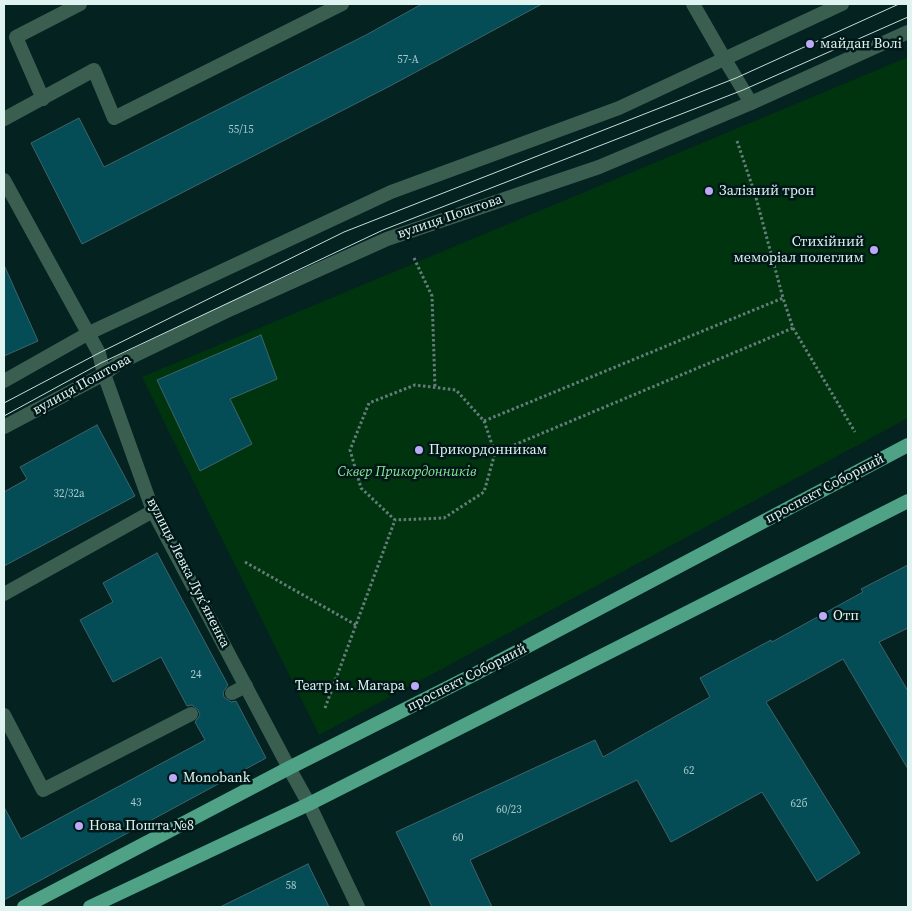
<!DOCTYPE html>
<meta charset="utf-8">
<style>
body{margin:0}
#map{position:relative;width:912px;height:911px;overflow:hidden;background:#042220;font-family:"Source Serif 4",serif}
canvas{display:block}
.frame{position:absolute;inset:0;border:5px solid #dff3f1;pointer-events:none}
</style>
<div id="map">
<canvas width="912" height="911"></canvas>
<div class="frame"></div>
</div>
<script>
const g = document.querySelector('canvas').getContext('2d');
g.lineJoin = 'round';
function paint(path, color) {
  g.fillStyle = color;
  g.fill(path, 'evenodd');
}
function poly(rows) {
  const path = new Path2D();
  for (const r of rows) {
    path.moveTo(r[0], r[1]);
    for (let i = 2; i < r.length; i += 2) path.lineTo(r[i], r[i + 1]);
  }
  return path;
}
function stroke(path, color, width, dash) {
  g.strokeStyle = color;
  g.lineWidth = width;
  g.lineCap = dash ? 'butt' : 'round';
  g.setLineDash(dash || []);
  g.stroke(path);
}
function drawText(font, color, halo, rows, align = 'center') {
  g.font = font + ' "Source Serif 4",serif';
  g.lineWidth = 5;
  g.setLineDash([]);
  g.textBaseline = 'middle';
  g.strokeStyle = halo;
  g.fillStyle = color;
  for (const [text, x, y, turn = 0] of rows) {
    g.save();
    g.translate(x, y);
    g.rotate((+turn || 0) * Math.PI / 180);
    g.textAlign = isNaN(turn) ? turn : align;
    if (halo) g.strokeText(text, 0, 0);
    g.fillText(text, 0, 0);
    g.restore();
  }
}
paint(poly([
 [908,57,908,418,319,735,142,377]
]), '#00340e');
const building = poly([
 [422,4,542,4,390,86,82,244,31,143,79,118,104,167,366,35,422,4],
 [4,265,38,341,4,356,4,265],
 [261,335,277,379,230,399,252,444,200,471,157,380,261,335],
 [97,425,135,496,4,566,4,492,27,479,20,467,97,425],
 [157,553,228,685,223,692,224,697,231,702,236,701,266,758,4,900,4,807,21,839,205,740,195,722,200,715,198,710,192,705,187,706,161,657,113,682,80,620,113,602,103,583,157,553],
 [908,565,908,628,879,642,908,691,908,769,843,659,766,702,860,853,817,881,762,792,671,842,637,780,470,860,492,907,432,907,396,832,595,740,603,757,710,697,700,678,771,640,772,642,863,592,861,589,908,565],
 [308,864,329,907,220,907,308,864]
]);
paint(building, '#044c56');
stroke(building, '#3f646b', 1);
stroke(poly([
 [737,141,755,194,783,298],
 [414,258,432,296,435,387],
 [793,328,855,432],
 [484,421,783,298,793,328,495,453],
 [245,562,356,625],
 [325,708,395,520,361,488,350,450,369,403,415,385,456,390,484,421,495,453,484,492,444,518,395,520]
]), '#647d7b', 3, [2.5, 2.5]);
stroke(poly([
 [693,4,724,58,751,103],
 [43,99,16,37,80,4],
 [4,119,94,70,114,118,342,4],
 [4,594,153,511],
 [232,693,246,686],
 [4,715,43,790,191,714]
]), '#3a5f51', 14);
stroke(poly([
 [4,180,99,353,104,374,153,511,289,768],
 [4,381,89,333,391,192,619,108,842,4],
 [4,427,104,374,119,363,231,309,387,239,599,167,751,103,908,32]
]), '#3a5f51', 14);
stroke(poly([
 [289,768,309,804,358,907]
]), '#3a5f51', 14);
stroke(poly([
 [24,907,289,768,475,674,908,445],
 [90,907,309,804,908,501]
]), '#4fa286', 14);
stroke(poly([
 [4,403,99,353,344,232,736,78,899,4],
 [4,416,101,363,383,230,743,90,908,17]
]), '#c7dddb', 1);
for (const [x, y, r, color] of [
 [810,44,5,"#bbaaf6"],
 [709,191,5,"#bbaaf6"],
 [874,250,5,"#bbaaf6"],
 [419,450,5,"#bbaaf6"],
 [823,616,5,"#bbaaf6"],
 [415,686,5,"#bbaaf6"],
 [173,778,5,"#bbaaf6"],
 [79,826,5,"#bbaaf6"]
]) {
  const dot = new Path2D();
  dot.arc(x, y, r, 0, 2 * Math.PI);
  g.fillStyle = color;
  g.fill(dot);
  stroke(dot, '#001817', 2);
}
drawText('11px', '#a8c9ca', null, [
 ["57-А",408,60],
 ["55/15",241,130],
 ["32/32а",69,494],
 ["24",196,675],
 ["62",689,771],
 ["43",136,803],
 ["62б",799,804],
 ["60/23",509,810],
 ["60",458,838],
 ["58",291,886]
]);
drawText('14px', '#dff3f1', '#001817', [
 ["майдан Волі",820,44],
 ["Залізний трон",719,191],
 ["Стихійний",864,242,"right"],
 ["меморіал полеглим",864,258,"right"],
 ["Прикордонникам",429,450],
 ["Отп",833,616],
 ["Театр ім. Магара",405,686,"right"],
 ["Monobank",183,778],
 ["Нова Пошта №8",89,826]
], 'left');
drawText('14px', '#dff3f1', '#001817', [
 ["вулиця Поштова",450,217,-19],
 ["вулиця Поштова",82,385,-29],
 ["проспект Соборний",825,489,-28],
 ["вулиця Левка Лукʼяненка",188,573,63],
 ["проспект Соборний",467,678,-27]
]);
drawText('italic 14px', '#8ce89b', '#001817', [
 ["Сквер Прикордонників",407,472]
]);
</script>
